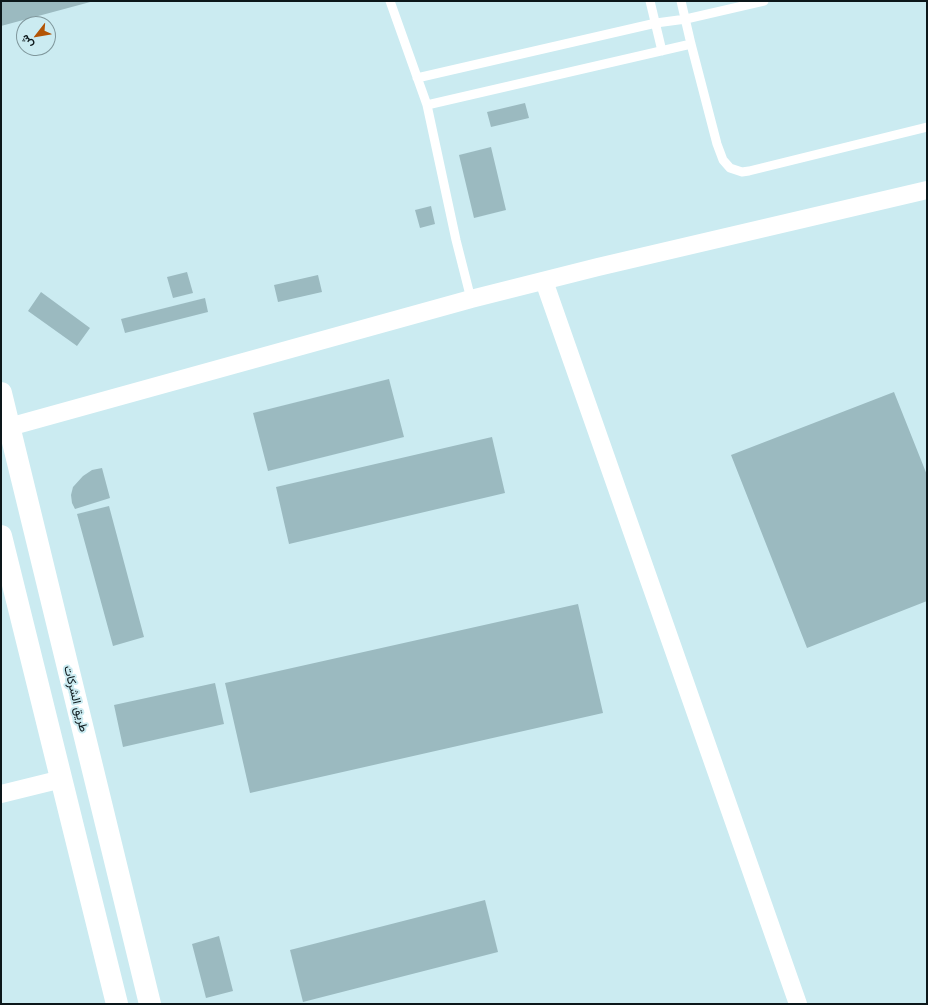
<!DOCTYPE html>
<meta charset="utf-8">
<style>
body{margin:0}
#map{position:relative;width:928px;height:1005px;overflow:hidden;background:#cbebf1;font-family:Jost,Vazirmatn,sans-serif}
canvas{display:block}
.frame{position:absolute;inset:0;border:2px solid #0c171a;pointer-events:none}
.north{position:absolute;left:16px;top:16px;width:40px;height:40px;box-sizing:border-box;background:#cbebf1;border:1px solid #7f969b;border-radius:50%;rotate:239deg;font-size:11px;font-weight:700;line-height:16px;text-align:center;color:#0c171a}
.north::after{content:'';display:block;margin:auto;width:14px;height:18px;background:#b35405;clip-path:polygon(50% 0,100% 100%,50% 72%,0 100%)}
</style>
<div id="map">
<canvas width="928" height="1005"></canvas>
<div class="frame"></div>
<div class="north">ش</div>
</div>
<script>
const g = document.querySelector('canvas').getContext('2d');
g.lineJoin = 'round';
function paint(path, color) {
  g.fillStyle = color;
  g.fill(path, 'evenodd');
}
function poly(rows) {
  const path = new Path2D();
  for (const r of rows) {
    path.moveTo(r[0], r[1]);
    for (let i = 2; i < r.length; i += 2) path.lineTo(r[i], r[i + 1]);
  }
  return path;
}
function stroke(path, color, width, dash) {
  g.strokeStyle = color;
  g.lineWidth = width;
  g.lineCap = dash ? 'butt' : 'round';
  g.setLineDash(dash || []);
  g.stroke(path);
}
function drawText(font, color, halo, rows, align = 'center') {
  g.font = font + ' Jost,Vazirmatn,sans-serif';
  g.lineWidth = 4;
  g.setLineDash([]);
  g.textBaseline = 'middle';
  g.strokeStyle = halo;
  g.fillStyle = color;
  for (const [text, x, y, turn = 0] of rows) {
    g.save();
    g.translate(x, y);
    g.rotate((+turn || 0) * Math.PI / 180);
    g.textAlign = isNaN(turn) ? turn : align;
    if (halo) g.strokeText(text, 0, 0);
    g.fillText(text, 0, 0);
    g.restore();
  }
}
paint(poly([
 [1,1,94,1,1,26],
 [525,103,529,118,491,127,487,112],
 [491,147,506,210,474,218,459,155],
 [431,206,435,224,420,228,415,210],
 [187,272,193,293,173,298,167,277],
 [318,275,322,292,278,302,274,285],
 [41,292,90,328,77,346,28,311],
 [205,298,208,312,125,333,121,319],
 [389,379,404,437,268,471,253,413],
 [894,392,927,475,927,601,807,648,731,455],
 [492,437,505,493,289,544,276,487],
 [102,468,110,498,75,509,72,503,71,495,73,487,83,476,92,470],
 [109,506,144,637,113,646,77,514],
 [578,604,603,713,250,793,225,683],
 [215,683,224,724,123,747,114,705],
 [485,900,498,952,303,1002,290,950],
 [219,936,233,991,206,998,192,944]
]), '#9bbac0');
stroke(poly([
 [390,1,427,105,456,240,471,299],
 [650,1,662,51],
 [681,1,691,44,717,144,723,160,730,168,742,172,749,171,927,127],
 [417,78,656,23,686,19,764,1],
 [427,105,691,44]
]), '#fff', 9);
stroke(poly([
 [544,281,798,1004],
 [9,427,471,299,598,267,927,190],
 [1,794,62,779]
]), '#fff', 18);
stroke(poly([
 [1,393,150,1004],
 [1,536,117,1004]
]), '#fff', 22);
drawText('12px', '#0c171a', '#cbebf1', [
 ["طريق الشركات",75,699,76]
]);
</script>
